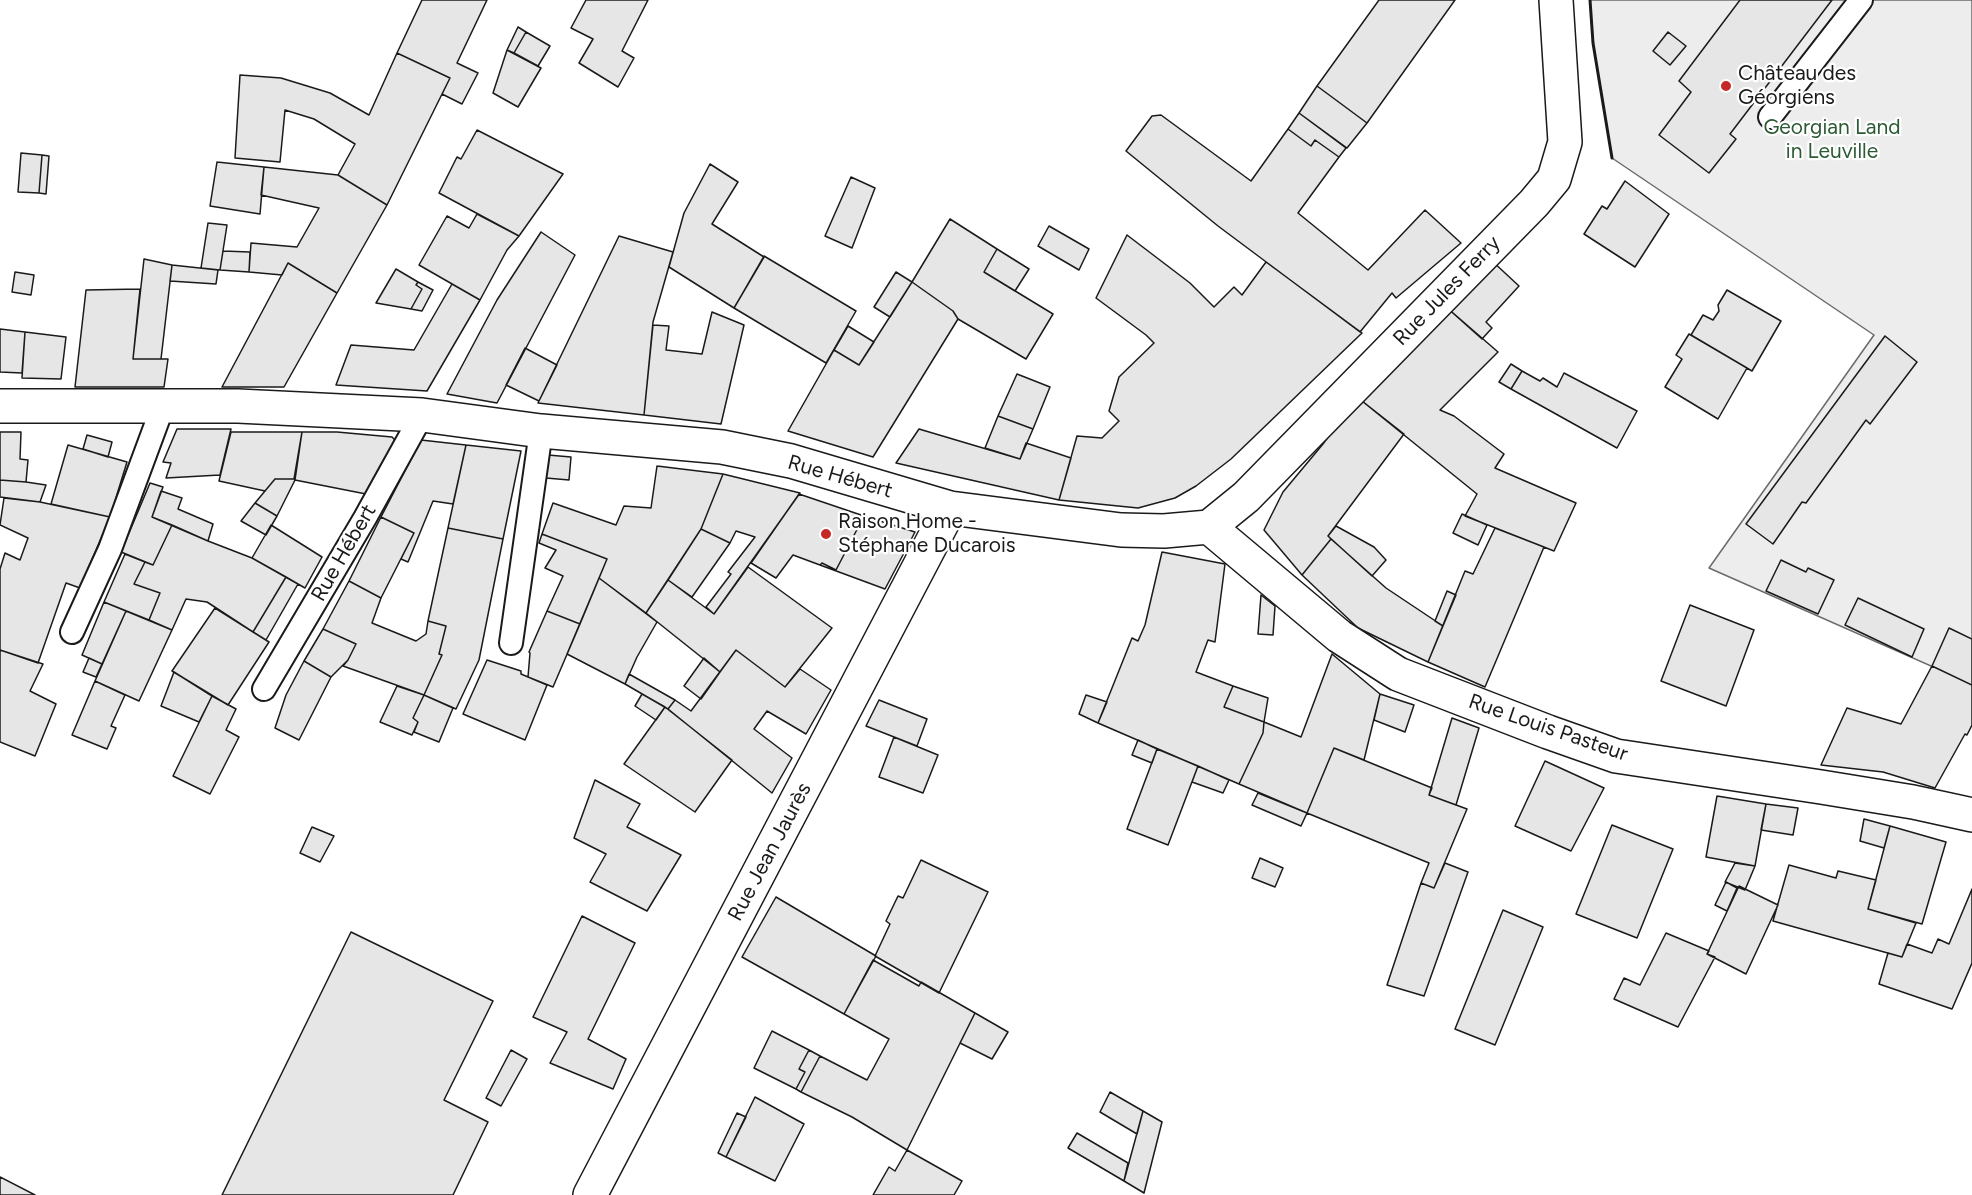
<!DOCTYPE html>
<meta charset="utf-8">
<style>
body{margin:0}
canvas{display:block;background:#fff}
</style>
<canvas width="1972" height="1195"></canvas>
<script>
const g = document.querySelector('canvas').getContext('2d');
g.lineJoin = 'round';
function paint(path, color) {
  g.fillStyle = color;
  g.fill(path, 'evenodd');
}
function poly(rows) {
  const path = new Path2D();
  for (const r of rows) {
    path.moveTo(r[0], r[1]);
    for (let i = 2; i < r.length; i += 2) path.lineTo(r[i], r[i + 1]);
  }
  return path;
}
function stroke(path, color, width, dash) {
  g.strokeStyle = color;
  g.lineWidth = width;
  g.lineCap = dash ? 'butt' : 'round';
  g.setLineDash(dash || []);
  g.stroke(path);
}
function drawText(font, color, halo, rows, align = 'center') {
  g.font = font + ' Figtree,sans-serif';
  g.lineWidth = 4.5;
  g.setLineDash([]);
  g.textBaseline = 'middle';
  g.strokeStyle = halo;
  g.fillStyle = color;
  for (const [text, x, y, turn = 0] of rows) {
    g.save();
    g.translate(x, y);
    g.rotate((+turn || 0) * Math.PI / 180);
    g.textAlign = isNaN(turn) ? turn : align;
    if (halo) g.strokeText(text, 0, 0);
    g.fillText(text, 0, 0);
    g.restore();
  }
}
const built = poly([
 [1590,0,1972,0,1972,684,1709,568,1874,335,1612,158,1593,43,1590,0]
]);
paint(built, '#ededed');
stroke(built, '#6a6a6a', 1.5);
const building = poly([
 [422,0,487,0,457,63,478,73,462,104,442,94,450,78,397,53,422,0],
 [586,0,648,0,622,51,634,58,618,87,579,63,593,39,571,28,586,0],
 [1379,0,1455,0,1367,123,1317,86,1379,0],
 [1740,0,1832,0,1730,134,1736,139,1709,173,1659,135,1691,92,1679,81,1740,0],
 [518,27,526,32,514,53,507,50,518,27],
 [526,32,550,46,538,66,514,53,526,32],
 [1668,32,1686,46,1670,65,1653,51,1668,32],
 [507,50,541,68,518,107,493,93,507,50],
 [397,53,450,78,387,205,338,175,355,144,314,119,285,110,280,162,235,158,240,75,281,78,330,93,369,115,397,53],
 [1317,86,1367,123,1347,148,1299,113,1317,86],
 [1299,113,1346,148,1339,157,1315,140,1311,146,1288,129,1299,113],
 [1161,115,1251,181,1288,129,1311,146,1315,140,1339,157,1298,213,1368,270,1425,210,1461,243,1396,298,1392,293,1360,332,1218,226,1126,151,1152,116,1161,115],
 [477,130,563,174,519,236,439,193,457,157,461,159,477,130],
 [21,153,42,155,39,193,18,192,21,153],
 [42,155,49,156,46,194,39,193,42,155],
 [217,162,264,167,260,214,210,206,217,162],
 [710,164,738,182,712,224,764,257,734,308,669,267,684,213,710,164],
 [264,167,338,175,387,205,337,293,288,263,282,275,249,272,251,243,297,247,319,208,261,195,264,167],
 [851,177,875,188,852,248,825,236,851,177],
 [1625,181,1669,214,1635,267,1584,234,1602,206,1607,209,1625,181],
 [477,214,519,236,507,250,480,300,419,265,447,216,469,228,477,214],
 [950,219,997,249,984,272,1053,314,1026,359,958,319,953,311,912,282,950,219],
 [208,223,227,225,220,270,201,268,208,223],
 [1049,226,1089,249,1079,270,1038,246,1049,226],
 [541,232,575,255,497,403,447,394,497,300,541,232],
 [1127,235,1190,283,1214,307,1234,287,1242,295,1266,262,1362,333,1231,459,1196,486,1175,498,1138,508,1059,500,1077,436,1102,438,1119,421,1109,411,1119,377,1154,343,1146,335,1096,298,1127,235],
 [619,236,673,252,653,322,644,415,538,403,619,236],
 [997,249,1029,269,1015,291,984,272,997,249],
 [223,251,250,252,249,272,220,270,223,251],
 [764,256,856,311,826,363,734,308,764,256],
 [144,259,172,265,161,359,133,359,144,259],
 [1491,260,1519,286,1486,322,1492,328,1482,339,1445,306,1491,260],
 [288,263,337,293,284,387,222,387,288,263],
 [172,265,218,270,216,284,170,281,172,265],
 [396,269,418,282,416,285,422,289,411,309,376,303,396,269],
 [15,272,34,275,31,295,12,292,15,272],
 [896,272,912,282,890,317,874,307,896,272],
 [418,282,433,290,422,311,411,309,422,289,416,285,418,282],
 [912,282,953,311,958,319,873,457,788,431,834,350,859,365,912,282],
 [452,284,480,300,427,391,336,385,351,345,414,350,452,284],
 [140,289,133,359,168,359,164,387,75,387,86,290,140,289],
 [1727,290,1781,321,1752,371,1691,335,1703,315,1713,320,1719,311,1718,305,1727,290],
 [1445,306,1498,352,1440,410,1454,416,1504,454,1495,468,1576,503,1554,551,1465,516,1477,494,1357,397,1445,306],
 [712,312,744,325,721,424,644,415,653,325,669,326,666,350,702,354,712,312],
 [848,326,874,342,859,365,834,350,848,326],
 [0,329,25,332,22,373,0,372,0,329],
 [25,332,66,337,61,379,22,378,25,332],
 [1689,334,1747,368,1718,419,1665,387,1682,359,1676,355,1689,334],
 [1885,336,1917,362,1870,424,1866,420,1806,503,1802,502,1773,544,1746,524,1885,336],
 [525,348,557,365,539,401,506,385,525,348],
 [1511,364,1522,371,1511,389,1499,382,1511,364],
 [1522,371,1540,381,1543,378,1557,387,1564,373,1637,411,1617,448,1511,389,1522,371],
 [1017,374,1050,387,1033,429,998,416,1017,374],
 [1357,397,1404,434,1328,536,1331,539,1302,575,1264,530,1283,492,1323,444,1357,397],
 [998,416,1033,429,1020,459,985,448,998,416],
 [177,429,231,429,220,475,166,478,171,463,163,462,177,429],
 [919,429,1020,459,1026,443,1071,458,1059,500,896,463,919,429],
 [0,432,21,432,20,459,28,460,26,482,0,480,0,432],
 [231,432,302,432,294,479,275,479,265,491,219,481,231,432],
 [302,432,337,432,392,437,395,440,366,494,295,480,302,432],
 [87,435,112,442,108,457,83,449,87,435],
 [421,440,466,445,453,504,433,501,408,562,401,559,414,533,381,517,421,440],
 [68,445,127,462,110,517,51,504,68,445],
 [466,445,521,451,503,539,448,528,466,445],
 [548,455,571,457,569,480,546,478,548,455],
 [657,466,723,474,701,529,646,613,599,578,607,559,542,534,553,503,616,525,624,506,651,508,657,466],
 [723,474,800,493,714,614,706,607,731,574,728,572,755,537,736,531,730,543,701,529,723,474],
 [275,479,294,479,295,480,277,516,255,503,275,479],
 [0,480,26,482,46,485,40,502,0,497,0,480],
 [150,483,163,487,152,517,172,525,153,565,121,552,150,483],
 [161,491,182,498,178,509,213,524,208,541,152,517,161,491],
 [799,494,864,516,836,570,822,563,820,565,793,555,776,578,751,563,799,494],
 [4,498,40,502,110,517,80,588,66,583,38,663,0,650,0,569,5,553,20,560,28,538,0,525,4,498],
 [255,503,277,516,266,535,241,521,255,503],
 [1462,514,1487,525,1478,545,1453,533,1462,514],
 [864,516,915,532,885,589,820,565,822,563,836,570,864,516],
 [381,517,414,533,381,598,349,581,381,517],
 [172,525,208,541,252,558,286,577,253,632,207,602,186,599,172,630,149,620,160,593,134,584,145,562,153,565,172,525],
 [271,525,322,557,305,588,252,558,271,525],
 [1336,526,1374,547,1386,560,1372,576,1328,536,1336,526],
 [448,528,503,539,479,660,456,709,424,695,442,655,439,654,446,626,428,621,448,528],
 [1495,528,1544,547,1485,687,1428,662,1465,571,1473,574,1495,528],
 [701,529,730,543,692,597,668,580,701,529],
 [542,534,607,559,580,624,547,611,563,576,545,568,556,550,539,543,542,534],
 [1331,539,1386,588,1443,626,1428,662,1358,628,1302,575,1331,539],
 [1162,552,1225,564,1215,642,1208,640,1196,672,1233,686,1224,707,1264,722,1263,733,1239,784,1098,723,1132,638,1138,641,1145,625,1162,552],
 [125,554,145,562,134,584,160,593,149,620,104,602,125,554],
 [1781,560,1806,572,1808,568,1834,580,1818,614,1766,591,1781,560],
 [748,567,832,628,785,687,736,650,720,672,646,613,668,580,714,614,748,567],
 [286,577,298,584,266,640,253,632,286,577],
 [599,578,657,622,637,657,625,684,567,654,599,578],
 [349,581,381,598,372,623,416,641,426,634,428,621,446,626,439,654,442,655,424,695,343,666,348,660,356,644,323,629,349,581],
 [1447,591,1456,595,1443,626,1435,621,1447,591],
 [1261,595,1275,606,1273,635,1258,634,1261,595],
 [1858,598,1924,629,1912,657,1845,625,1858,598],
 [104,602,126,611,102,664,82,655,104,602],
 [1690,605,1754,630,1726,706,1661,681,1690,605],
 [215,608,269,642,228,705,172,671,215,608],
 [126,611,172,630,139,701,95,681,126,611],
 [547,611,580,624,553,687,528,677,530,653,529,652,547,611],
 [1949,628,1972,639,1972,685,1932,666,1949,628],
 [323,629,356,644,348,660,331,677,304,661,323,629],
 [0,650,43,664,30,691,56,704,35,756,0,742,0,650],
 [736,650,785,687,800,669,831,690,806,734,767,711,754,729,792,758,772,793,668,709,675,700,691,711,736,650],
 [1332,654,1380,694,1364,760,1334,748,1307,813,1239,784,1263,733,1264,722,1301,737,1332,654],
 [89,658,102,664,96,677,83,672,89,658],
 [704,658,720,672,701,699,684,686,704,658],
 [487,660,521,671,521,674,547,685,525,740,463,714,487,660],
 [304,661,331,677,299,740,275,728,286,695,304,661],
 [1932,666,1972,685,1972,725,1967,735,1965,734,1935,788,1883,772,1821,765,1847,708,1901,724,1932,666],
 [174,672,212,696,199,722,161,706,174,672],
 [629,674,675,700,668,709,625,684,629,674],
 [95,681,125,695,111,726,116,728,107,749,72,735,95,681],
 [397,686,424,695,413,718,418,722,412,735,380,722,397,686],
 [1233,686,1268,698,1264,722,1224,707,1233,686],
 [642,694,665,707,656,720,635,706,642,694],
 [1380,694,1414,705,1405,732,1374,720,1380,694],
 [424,695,453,708,439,742,414,732,418,722,413,718,424,695],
 [1086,695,1107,702,1098,723,1079,714,1086,695],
 [212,696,236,709,226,730,239,737,210,794,173,776,212,696],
 [879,700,927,719,917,746,866,726,879,700],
 [665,707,732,760,695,812,624,764,665,707],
 [1452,718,1479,728,1456,805,1429,795,1452,718],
 [894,737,938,755,923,793,879,777,894,737],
 [1138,740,1157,749,1152,763,1132,755,1138,740],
 [1334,748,1432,788,1429,795,1467,809,1434,888,1421,883,1429,863,1307,813,1334,748],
 [1157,749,1198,766,1168,845,1127,829,1157,749],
 [1545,761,1604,788,1571,851,1515,826,1545,761],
 [1198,766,1229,780,1223,793,1192,782,1198,766],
 [595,780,640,804,627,827,681,855,647,911,590,882,606,854,574,838,595,780],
 [1258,793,1307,813,1301,826,1252,805,1258,793],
 [1717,796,1766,804,1755,866,1706,857,1717,796],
 [1766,804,1798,808,1793,835,1761,830,1766,804],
 [1864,819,1890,826,1884,848,1860,841,1864,819],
 [1612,825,1673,849,1637,938,1576,914,1612,825],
 [1890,826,1946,842,1922,924,1868,909,1890,826],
 [312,827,334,836,320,862,300,853,312,827],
 [1260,858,1283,868,1275,887,1252,878,1260,858],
 [921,860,988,892,939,993,875,956,890,924,886,921,898,896,903,898,921,860],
 [1445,863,1468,872,1424,996,1387,985,1421,883,1434,888,1445,863],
 [1735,863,1755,866,1745,890,1725,882,1735,863],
 [1789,865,1836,878,1838,871,1876,880,1868,909,1916,923,1902,957,1773,921,1789,865],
 [1726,882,1737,888,1727,911,1715,905,1726,882],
 [1739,886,1778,905,1746,974,1707,954,1739,886],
 [1972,889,1972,963,1952,1009,1879,984,1888,953,1902,957,1907,944,1932,953,1938,939,1949,944,1972,889],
 [776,897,876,956,844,1014,742,957,776,897],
 [1503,910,1543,927,1495,1045,1455,1029,1503,910],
 [582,916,635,943,588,1039,626,1059,613,1089,550,1063,567,1032,533,1017,582,916],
 [351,932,493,1001,444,1100,488,1122,453,1195,222,1195,351,932],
 [1666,933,1709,951,1707,954,1715,957,1678,1027,1614,999,1624,978,1640,985,1666,933],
 [873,960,919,986,921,982,975,1013,907,1150,852,1117,801,1092,820,1056,867,1080,889,1039,844,1014,873,960],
 [975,1013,1008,1032,992,1059,960,1043,975,1013],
 [772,1031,809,1050,799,1069,805,1072,796,1089,754,1068,772,1031],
 [511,1050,527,1059,501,1106,486,1098,511,1050],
 [809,1050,820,1056,801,1092,796,1089,805,1072,799,1069,809,1050],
 [1110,1092,1143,1111,1137,1134,1100,1112,1110,1092],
 [755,1097,804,1124,775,1181,726,1157,755,1097],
 [1143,1111,1162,1122,1144,1193,1124,1181,1143,1111],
 [737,1113,746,1117,726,1157,718,1153,737,1113],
 [1077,1133,1128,1163,1124,1181,1068,1148,1077,1133],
 [907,1150,962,1181,954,1195,873,1195,889,1167,895,1171,907,1150],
 [0,1177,35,1195,0,1195,0,1177]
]);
paint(building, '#e6e6e6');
stroke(building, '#1a1a1a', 1.5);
const lane = poly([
 [1770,117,1861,0],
 [72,632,110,549,163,406],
 [511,643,541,431],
 [264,689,365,518,422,415]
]);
const street = poly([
 [0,406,238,406,422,415,541,431,722,447,791,461,950,508,1121,530,1164,531,1209,527],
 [1209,527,1339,636,1398,674,1548,732,1616,756,1821,787,1913,802,1972,815],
 [1209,527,1246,497,1534,203,1554,179,1565,142,1556,0],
 [590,1195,950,508]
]);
stroke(lane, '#1a1a1a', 26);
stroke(street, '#1a1a1a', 36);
stroke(lane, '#fff', 22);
stroke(street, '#fff', 33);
stroke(poly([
 [1590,0,1593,43,1612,158]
]), '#1a1a1a', 3);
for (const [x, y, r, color] of [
 [1726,86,6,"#c62828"],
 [826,534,6,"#c62828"]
]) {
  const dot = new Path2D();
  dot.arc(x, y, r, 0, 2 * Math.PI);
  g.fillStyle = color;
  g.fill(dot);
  stroke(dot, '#fff', 2);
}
drawText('21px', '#1a1a1a', '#fff', [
 ["Château des",1738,74],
 ["Géorgiens",1738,98],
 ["Raison Home -",838,522],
 ["Stéphane Ducarois",838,546]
], 'left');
drawText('21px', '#2b5a34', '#fff', [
 ["Georgian Land",1832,128],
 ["in Leuville",1832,152]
]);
drawText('21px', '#1a1a1a', '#fff', [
 ["Rue Jules Ferry",1447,291,-46],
 ["Rue Hébert",840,477,16],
 ["Rue Hébert",344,553,-60],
 ["Rue Louis Pasteur",1548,728,19],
 ["Rue Jean Jaurès",770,852,-62]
]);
</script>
